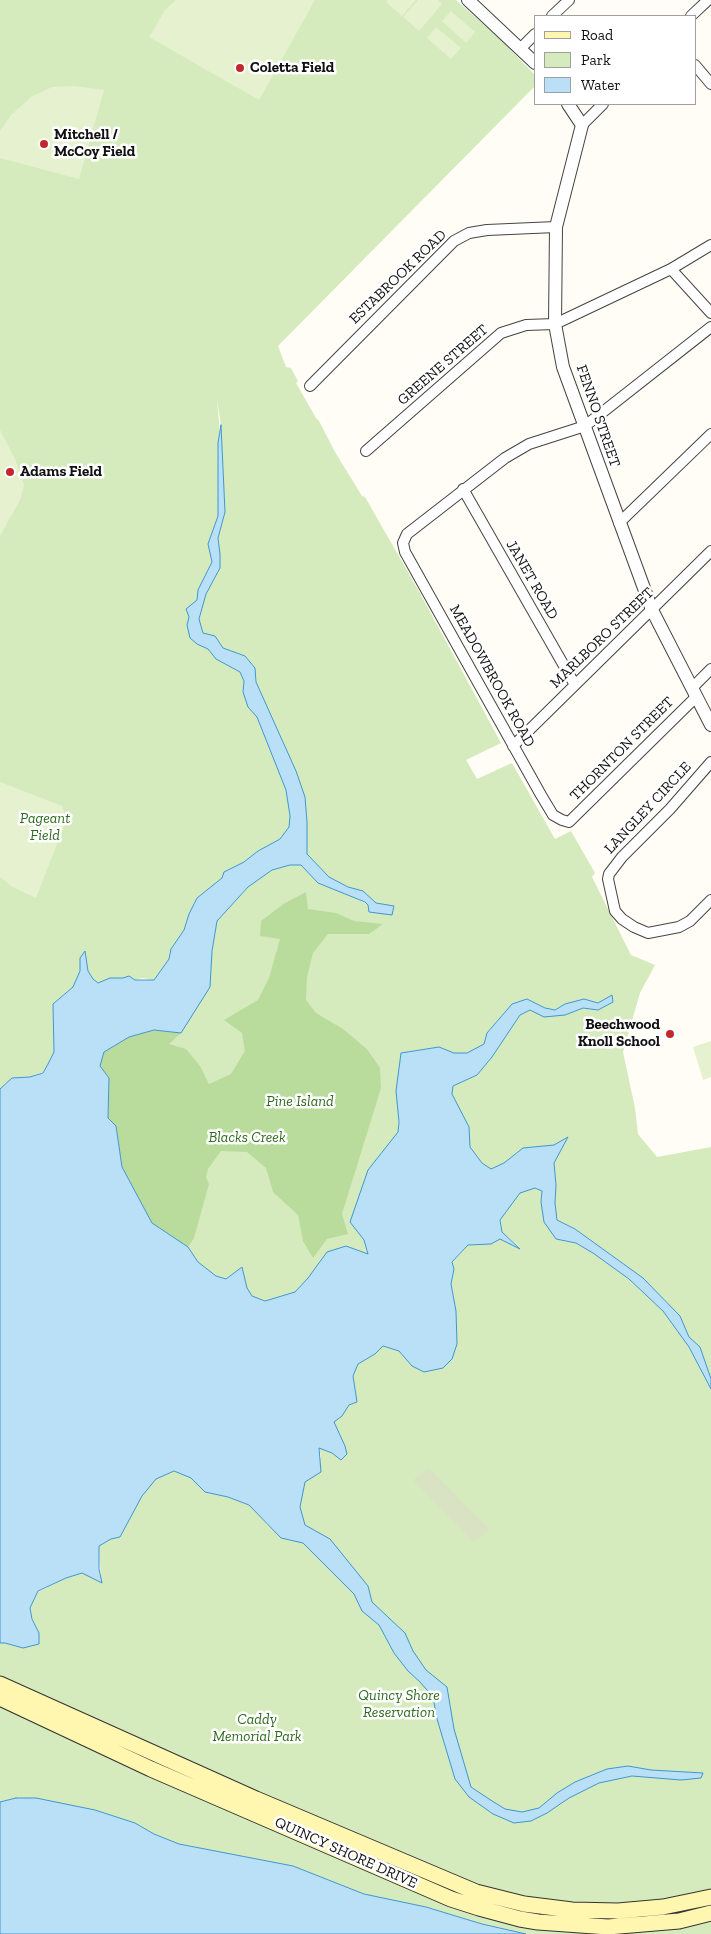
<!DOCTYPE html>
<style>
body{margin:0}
#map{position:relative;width:711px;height:1934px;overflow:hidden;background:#fffdf5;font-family:"Zilla Slab",serif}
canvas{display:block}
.legend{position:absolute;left:534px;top:15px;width:162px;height:90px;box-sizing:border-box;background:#fff;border:1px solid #a0a0a0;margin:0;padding:6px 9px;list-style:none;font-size:15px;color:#111}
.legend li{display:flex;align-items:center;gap:10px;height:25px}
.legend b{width:25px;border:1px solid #a0a0a0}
</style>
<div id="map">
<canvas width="711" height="1934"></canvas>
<ul class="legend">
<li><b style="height:6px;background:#fff6b0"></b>Road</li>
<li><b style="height:14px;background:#d5ebbd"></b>Park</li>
<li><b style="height:14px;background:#b9e0f7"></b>Water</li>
</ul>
</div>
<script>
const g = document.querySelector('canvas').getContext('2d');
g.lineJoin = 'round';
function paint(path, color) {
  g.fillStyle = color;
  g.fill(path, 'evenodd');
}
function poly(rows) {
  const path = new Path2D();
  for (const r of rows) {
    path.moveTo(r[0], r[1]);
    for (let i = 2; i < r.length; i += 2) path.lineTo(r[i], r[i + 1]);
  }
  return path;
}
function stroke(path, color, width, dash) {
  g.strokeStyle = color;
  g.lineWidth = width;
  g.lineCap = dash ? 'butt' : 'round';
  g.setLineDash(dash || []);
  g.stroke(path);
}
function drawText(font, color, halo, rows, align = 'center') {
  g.font = font + ' "Zilla Slab",serif';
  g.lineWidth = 5;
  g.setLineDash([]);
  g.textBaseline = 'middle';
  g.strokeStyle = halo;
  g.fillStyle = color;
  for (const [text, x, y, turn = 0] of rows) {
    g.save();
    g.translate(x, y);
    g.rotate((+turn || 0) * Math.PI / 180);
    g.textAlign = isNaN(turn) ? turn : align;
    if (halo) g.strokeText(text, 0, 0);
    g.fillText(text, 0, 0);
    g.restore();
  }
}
paint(poly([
 [0,0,456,0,501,40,535,75,535,86,278,346,286,367,291,368,298,381,296,383,316,418,319,421,335,452,362,496,365,497,416,586,501,743,466,760,477,779,512,763,555,839,571,831,595,873,592,877,631,955,655,965,640,993,623,1052,635,1108,638,1134,657,1157,711,1147,711,1379,700,1347,689,1337,680,1316,643,1278,575,1229,557,1220,555,1203,556,1185,554,1163,567,1138,554,1145,523,1148,504,1163,491,1169,482,1163,470,1147,469,1127,451,1094,453,1086,477,1075,492,1057,520,1015,530,1010,565,1015,583,1008,598,1010,598,1003,584,999,565,1004,555,1010,545,1008,527,999,512,1004,487,1033,484,1044,467,1053,454,1053,439,1047,401,1053,398,1132,391,1142,351,1221,364,1240,369,1254,327,1252,308,1278,295,1292,265,1301,252,1296,247,1288,242,1267,226,1279,216,1276,198,1262,188,1247,116,1126,212,951,217,921,248,887,272,870,290,865,301,865,318,883,352,896,368,905,393,906,376,903,363,891,348,887,329,877,307,854,307,822,305,797,296,771,256,682,255,668,245,656,223,648,215,636,203,633,199,620,206,594,220,568,220,554,218,538,225,512,221,425,217,400,220,433,218,443,218,516,208,544,212,562,198,590,197,600,187,625,197,644,208,649,216,659,240,672,244,681,243,692,257,717,286,790,290,816,289,827,280,839,258,851,244,862,224,872,222,878,197,898,189,914,184,930,171,949,169,959,154,980,142,978,135,980,129,976,123,978,111,978,98,983,93,979,88,971,85,952,80,958,80,971,73,987,53,1004,54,1052,48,1064,43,1072,30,1077,12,1078,0,1089],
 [535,1188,542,1191,541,1202,556,1239,576,1243,593,1253,629,1279,663,1311,689,1347,711,1389,711,1934,526,1934,482,1924,426,1907,364,1894,293,1866,179,1844,154,1834,135,1823,95,1810,16,1798,0,1802,0,1643,5,1643,23,1648,39,1633,32,1618,30,1608,38,1592,66,1578,82,1572,101,1582,99,1546,111,1539,120,1537,142,1496,156,1479,174,1471,191,1478,205,1492,228,1497,249,1505,281,1538,305,1525,299,1507,305,1482,321,1457,319,1447,332,1453,341,1459,345,1446,333,1421,342,1416,349,1405,357,1402,353,1376,358,1364,375,1354,383,1346,399,1351,412,1366,452,1359,457,1344,456,1311,451,1284,454,1269,452,1263,468,1245,491,1244,500,1239,519,1247,502,1232,500,1220,520,1193]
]), '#d5ebbd');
paint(poly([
 [306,892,308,909,336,913,354,921,383,924,369,934,328,934,313,953,307,977,306,1000,316,1013,343,1029,367,1049,380,1068,381,1088,342,1214,348,1234,327,1239,313,1258,303,1241,298,1215,273,1192,266,1168,247,1152,221,1151,208,1169,206,1177,209,1184,194,1238,188,1247,152,1223,122,1167,116,1126,108,1118,109,1078,100,1066,104,1052,129,1037,154,1030,181,1033,169,1044,186,1049,200,1066,209,1084,231,1074,245,1051,242,1033,224,1020,258,1000,269,978,280,939,260,936,261,921,285,903]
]), '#b9dc9c');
paint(poly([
 [429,1468,490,1530,473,1542,413,1480]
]), '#d9e3c4');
paint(poly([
 [176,0,315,0,259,100,149,37,165,10],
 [388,0,416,0,402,16,386,2],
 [418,0,438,0,442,4,419,31,403,17],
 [451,11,475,32,466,43,442,21],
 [436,27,461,48,451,59,427,38],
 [73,86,104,90,79,179,0,158,0,131,11,115,31,97,52,87],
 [0,430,15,459,24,485,21,498,0,536],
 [0,782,62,806,67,818,36,898,11,886,0,877],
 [711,1041,711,1077,703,1080,693,1047]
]), '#e6f2cf');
const water = poly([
 [221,425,225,512,218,538,220,554,220,568,206,594,199,619,203,633,215,636,223,648,245,656,255,668,256,682,296,771,305,797,307,822,307,854,329,877,348,887,363,891,376,903,394,906,392,915,369,912,368,905,365,902,318,883,301,865,290,865,272,870,248,887,217,921,212,951,210,987,181,1033,154,1030,129,1037,104,1052,100,1066,109,1078,108,1118,116,1126,122,1167,152,1223,188,1247,198,1262,216,1276,226,1279,242,1267,247,1288,252,1296,265,1301,295,1292,308,1278,327,1252,346,1246,368,1254,364,1240,350,1222,368,1170,398,1132,399,1122,396,1091,401,1053,439,1047,454,1053,467,1053,484,1044,487,1033,512,1004,527,999,545,1008,555,1010,565,1004,584,999,598,1003,612,995,613,1002,598,1010,583,1008,565,1015,544,1017,530,1010,520,1015,492,1057,477,1075,453,1086,452,1094,469,1127,470,1147,482,1163,491,1169,504,1163,523,1148,554,1145,568,1137,554,1163,556,1185,555,1203,557,1220,575,1229,643,1278,680,1316,689,1337,700,1347,711,1379,711,1389,689,1347,663,1311,629,1279,593,1253,576,1243,556,1239,544,1222,541,1202,542,1191,535,1188,520,1193,500,1220,502,1232,520,1249,500,1239,491,1244,468,1245,452,1262,454,1269,451,1284,456,1311,457,1344,452,1359,443,1368,424,1372,412,1366,399,1351,383,1346,375,1354,358,1364,353,1376,357,1402,349,1405,342,1416,334,1422,345,1446,347,1454,341,1460,332,1453,319,1448,321,1472,305,1482,300,1507,305,1525,330,1539,368,1586,372,1602,405,1633,413,1651,426,1670,447,1687,454,1729,471,1787,489,1799,505,1809,522,1812,539,1808,557,1793,575,1782,607,1769,628,1766,651,1770,703,1773,701,1778,681,1780,632,1776,599,1783,569,1798,547,1813,531,1821,514,1823,493,1814,469,1797,455,1779,437,1719,433,1697,420,1682,408,1671,394,1653,379,1625,362,1611,354,1594,303,1543,281,1538,249,1505,228,1497,205,1492,191,1478,174,1471,156,1479,142,1496,120,1537,111,1539,99,1546,99,1569,102,1583,82,1573,66,1578,38,1591,30,1608,32,1619,39,1633,39,1644,23,1648,5,1643,0,1643,0,1089,12,1078,30,1077,43,1073,48,1064,54,1052,53,1004,73,987,80,971,80,958,85,951,88,971,93,979,98,983,110,978,123,978,129,976,135,980,154,980,169,959,171,949,184,930,189,914,197,898,222,878,224,872,244,862,258,851,280,839,289,827,290,816,286,790,257,717,248,707,243,692,244,681,240,672,216,659,208,649,197,644,190,638,187,625,189,617,186,609,197,600,198,590,212,562,208,544,218,516,218,443,221,425],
 [16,1798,36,1798,95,1810,135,1823,154,1834,179,1844,293,1866,364,1894,426,1907,482,1924,526,1934,0,1934,0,1802,16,1798]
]);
paint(water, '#b9e0f7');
stroke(water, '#3f96cf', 1);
const minor = poly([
 [552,16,569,0],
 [691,16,708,0],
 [521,48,535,34],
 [695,65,711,84],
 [582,125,603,104],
 [671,269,711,313],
 [310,386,454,241,469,233,487,230,556,227],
 [366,451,501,333,526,325,555,324,671,269,711,245],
 [463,489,575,685],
 [619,523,711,434],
 [692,688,711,669],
 [696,697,569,822,562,820,553,815,541,795,405,552,403,543,407,534,505,458,529,444,585,426,711,327],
 [513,746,711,551],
 [711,762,670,809,622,857,609,874,608,879,615,911,622,919,634,927,648,933,679,927,690,921,711,900]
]);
const tertiary = poly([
 [468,0,535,63],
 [568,104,582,125,556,227,555,324,563,367,652,610,711,725]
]);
const secondary = poly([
 [0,1684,256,1799,476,1892,524,1904,572,1910,618,1911,663,1907,711,1897],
 [0,1698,151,1769,451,1899,479,1908,520,1919,538,1922,608,1927,679,1921,711,1913]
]);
stroke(minor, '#444', 12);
stroke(tertiary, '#444', 14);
stroke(secondary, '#333', 17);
stroke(minor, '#fff', 10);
stroke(tertiary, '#fff', 12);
stroke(secondary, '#fff6b0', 15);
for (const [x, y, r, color] of [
 [240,68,5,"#c4262e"],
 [44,144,5,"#c4262e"],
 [10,472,5,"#c4262e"],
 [670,1034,5,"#c4262e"]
]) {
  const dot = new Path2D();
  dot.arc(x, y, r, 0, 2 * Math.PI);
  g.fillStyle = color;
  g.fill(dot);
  stroke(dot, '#fff', 2);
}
drawText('bold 15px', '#111', '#fff', [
 ["Coletta Field",250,68],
 ["Mitchell /",54,135],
 ["McCoy Field",54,152],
 ["Adams Field",20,472],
 ["Beechwood",660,1025,"right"],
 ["Knoll School",660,1042,"right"]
], 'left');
drawText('15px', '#111', '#fff', [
 ["ESTABROOK ROAD",398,277,-44],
 ["GREENE STREET",443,365,-41],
 ["FENNO STREET",598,416,71],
 ["JANET ROAD",532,580,60],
 ["MARLBORO STREET",602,638,-44],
 ["MEADOWBROOK ROAD",492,676,61],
 ["THORNTON STREET",622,749,-45],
 ["LANGLEY CIRCLE",648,808,-47],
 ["QUINCY SHORE DRIVE",346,1853,24]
]);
drawText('italic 15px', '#2f6b1f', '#fff', [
 ["Pageant",45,819],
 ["Field",45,836],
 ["Pine Island",300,1102],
 ["Blacks Creek",247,1138],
 ["Quincy Shore",399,1696],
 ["Reservation",399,1713],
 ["Caddy",257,1720],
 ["Memorial Park",257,1737]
]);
</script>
